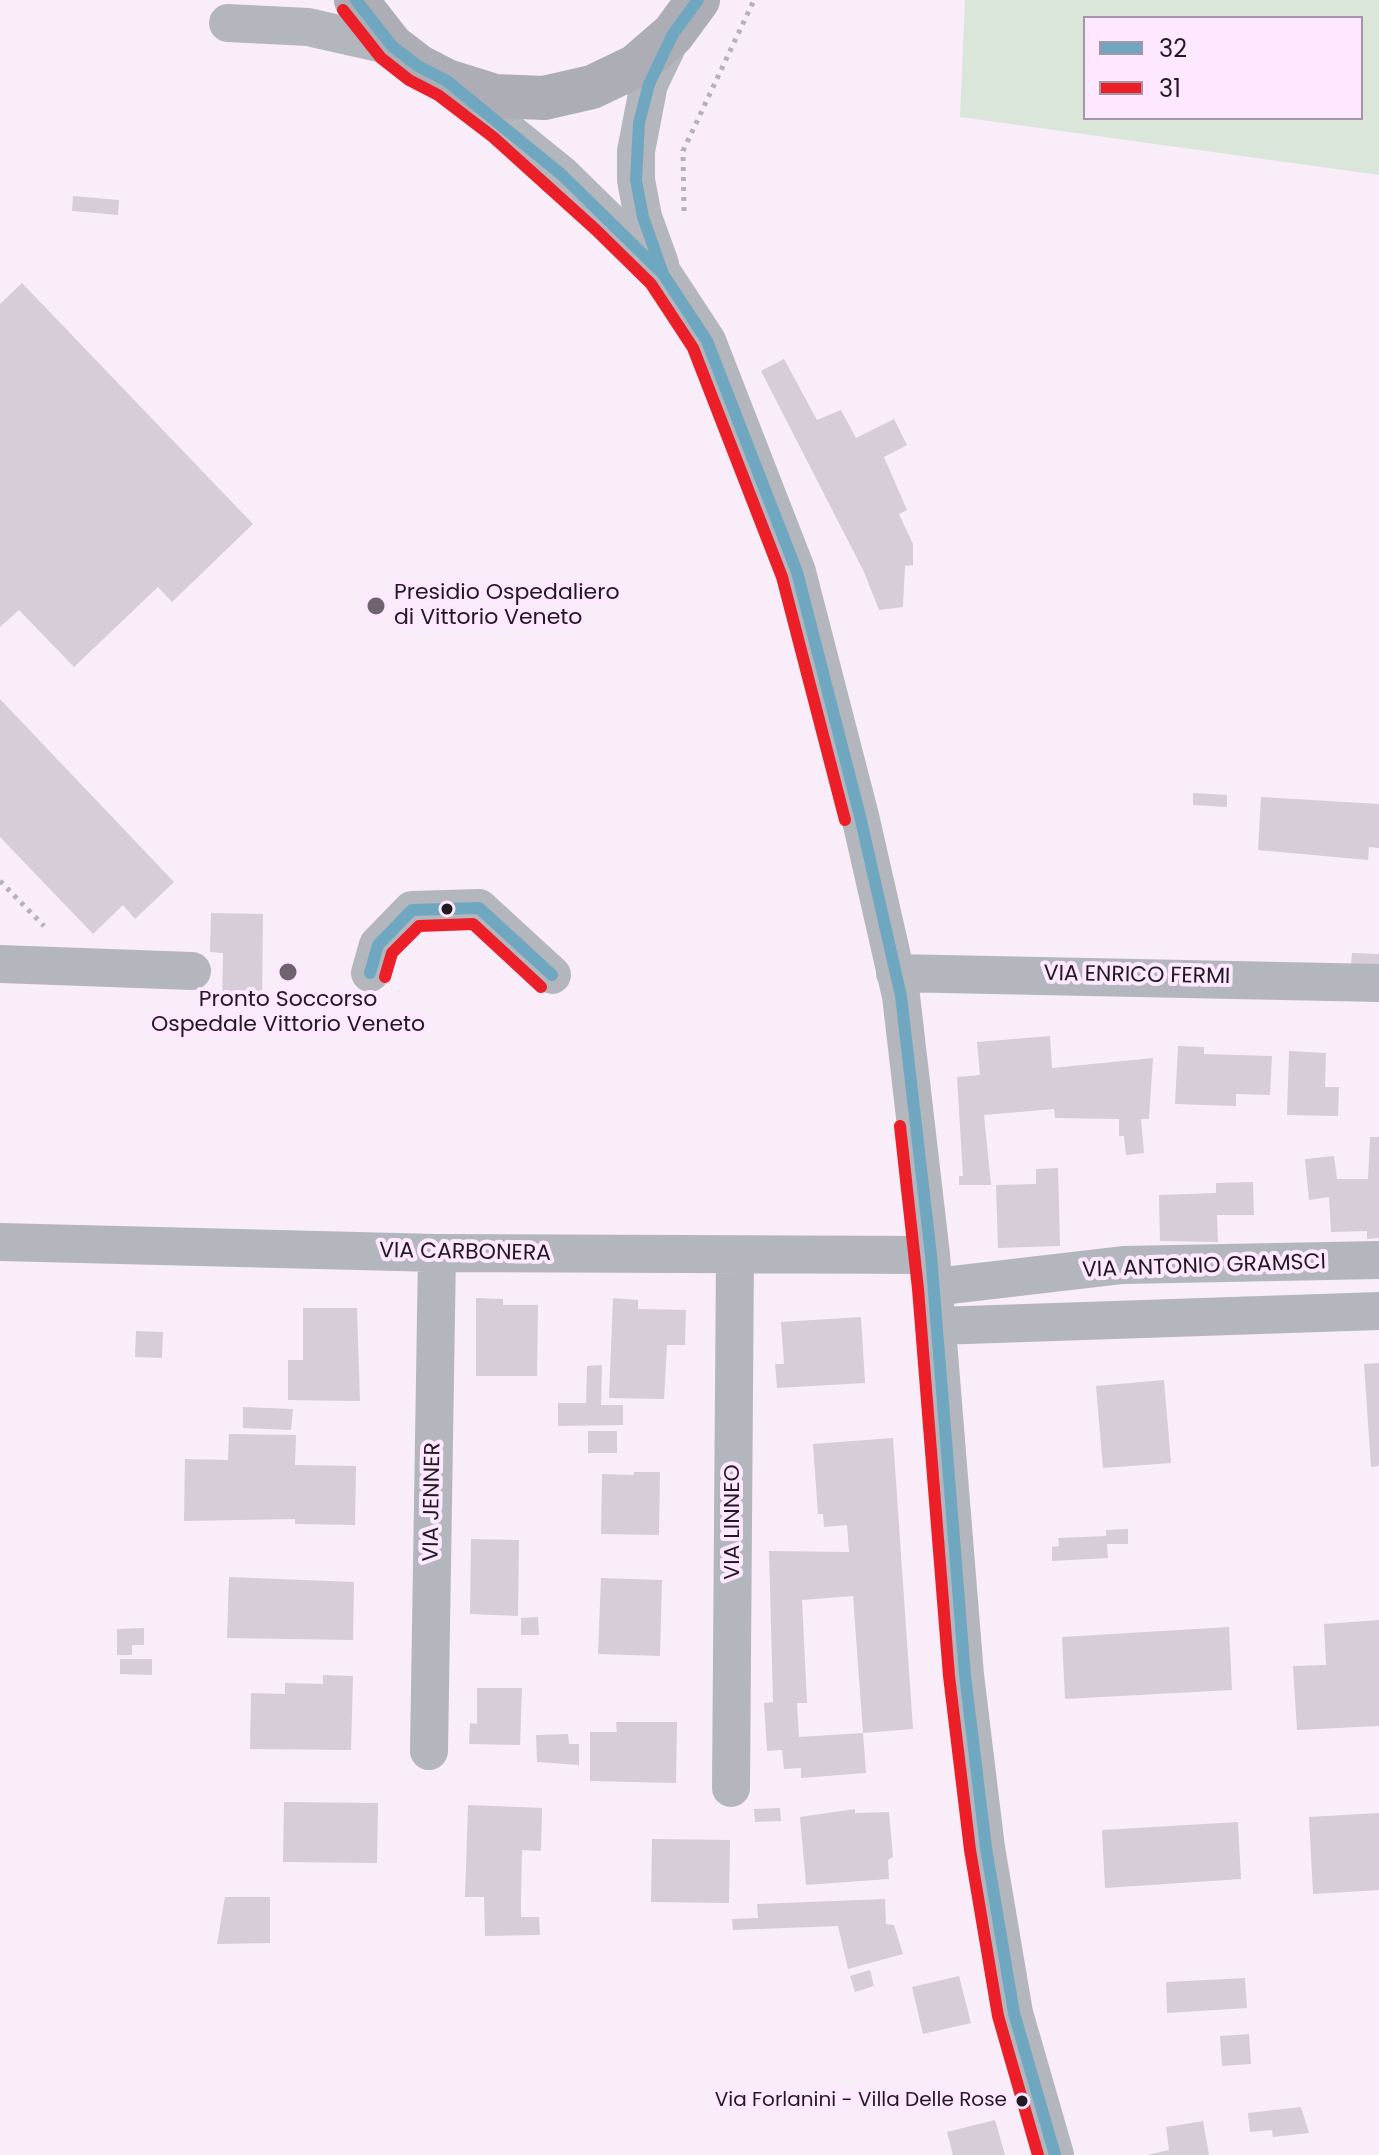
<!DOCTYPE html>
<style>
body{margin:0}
#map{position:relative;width:1379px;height:2155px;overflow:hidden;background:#f9edfa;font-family:Poppins,sans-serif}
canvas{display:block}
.legend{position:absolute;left:1083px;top:16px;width:280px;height:104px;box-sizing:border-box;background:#fee8ff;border:2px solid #a695a7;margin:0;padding:10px 14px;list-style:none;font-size:24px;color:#231923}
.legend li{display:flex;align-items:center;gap:16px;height:40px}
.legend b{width:40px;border:2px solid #a695a7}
</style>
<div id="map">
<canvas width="1379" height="2155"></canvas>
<ul class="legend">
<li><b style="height:10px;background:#70a7c0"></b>32</li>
<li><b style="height:10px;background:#ec1f29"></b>31</li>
</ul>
</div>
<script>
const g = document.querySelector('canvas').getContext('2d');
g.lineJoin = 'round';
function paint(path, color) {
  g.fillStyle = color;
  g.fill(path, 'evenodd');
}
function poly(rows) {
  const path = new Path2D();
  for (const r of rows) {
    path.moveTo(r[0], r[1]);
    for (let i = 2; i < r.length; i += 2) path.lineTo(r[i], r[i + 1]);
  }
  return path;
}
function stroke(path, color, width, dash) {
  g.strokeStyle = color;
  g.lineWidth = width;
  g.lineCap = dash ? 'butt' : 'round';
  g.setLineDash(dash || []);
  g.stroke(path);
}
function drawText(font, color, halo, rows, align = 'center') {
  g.font = font + ' Poppins,sans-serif';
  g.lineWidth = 8;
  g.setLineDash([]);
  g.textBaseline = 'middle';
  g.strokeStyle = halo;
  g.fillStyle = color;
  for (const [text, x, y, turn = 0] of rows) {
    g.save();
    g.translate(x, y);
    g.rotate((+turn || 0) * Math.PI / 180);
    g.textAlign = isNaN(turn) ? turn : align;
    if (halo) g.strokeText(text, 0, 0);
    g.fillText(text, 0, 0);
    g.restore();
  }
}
paint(poly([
 [965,0,1379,0,1379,175,960,117],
 [1085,18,1361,18,1361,118,1085,118]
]), '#dae6da');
paint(poly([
 [73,196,119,200,118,215,72,211],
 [22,283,253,524,172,602,158,587,74,667,19,610,0,627,0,304],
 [784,359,817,420,841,410,856,438,894,419,907,445,884,457,907,510,899,514,913,544,913,565,905,566,903,607,879,610,864,572,761,371],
 [0,699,174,882,135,919,123,905,93,934,0,837],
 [1193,793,1227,795,1227,807,1193,805],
 [1261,797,1379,804,1379,848,1369,847,1368,860,1258,850],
 [211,913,263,914,262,1007,222,1006,223,953,210,952],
 [1352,953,1379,954,1379,966,1351,964],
 [1050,1036,1052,1068,1153,1058,1149,1119,1141,1119,1144,1153,1126,1155,1124,1136,1119,1136,1119,1119,1055,1118,1054,1109,984,1115,991,1185,959,1185,959,1176,963,1176,957,1077,980,1075,977,1042],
 [1178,1046,1204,1047,1204,1054,1272,1056,1270,1095,1236,1094,1236,1106,1175,1104],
 [1289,1051,1326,1053,1325,1087,1339,1087,1338,1116,1287,1115],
 [1370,1137,1379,1137,1379,1238,1367,1239,1367,1231,1331,1232,1329,1197,1309,1200,1305,1159,1334,1156,1337,1179,1368,1179],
 [1058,1168,1060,1246,998,1248,996,1185,1036,1184,1036,1169],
 [1253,1182,1254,1215,1217,1215,1218,1242,1160,1241,1159,1195,1216,1193,1216,1183],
 [476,1298,503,1299,503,1305,538,1305,537,1376,476,1376],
 [613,1298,638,1300,638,1309,686,1310,685,1345,667,1345,664,1399,609,1398],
 [303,1308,357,1308,360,1401,288,1400,288,1360,303,1360],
 [861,1317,865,1383,777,1388,775,1364,784,1364,781,1322],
 [136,1331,163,1332,162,1358,135,1357],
 [1379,1363,1379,1466,1371,1467,1364,1364],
 [602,1365,601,1405,623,1405,623,1425,558,1426,558,1403,586,1403,587,1366],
 [1164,1380,1171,1463,1103,1468,1096,1386],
 [243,1407,293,1409,291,1430,243,1428],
 [588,1431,617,1431,617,1453,588,1453],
 [229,1434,296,1435,295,1465,356,1466,355,1525,295,1524,295,1519,184,1521,185,1459,228,1460],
 [893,1438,913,1729,863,1733,853,1596,802,1600,807,1703,797,1703,799,1737,863,1733,866,1773,801,1778,801,1768,784,1769,782,1750,767,1751,764,1703,773,1702,769,1551,849,1552,847,1525,824,1527,823,1514,818,1514,813,1444],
 [634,1472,660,1472,659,1535,601,1534,602,1474,634,1475],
 [1128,1529,1128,1544,1107,1544,1108,1558,1052,1561,1052,1547,1059,1546,1058,1538,1106,1536,1106,1530],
 [471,1539,519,1540,518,1616,470,1614],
 [229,1577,354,1582,353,1640,227,1638],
 [601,1578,662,1580,660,1656,598,1654],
 [538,1617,539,1635,521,1635,521,1618],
 [1379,1620,1379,1726,1297,1730,1293,1666,1326,1665,1324,1624],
 [1229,1627,1232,1690,1065,1699,1062,1637],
 [144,1628,144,1645,132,1645,132,1655,117,1655,117,1629],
 [120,1659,152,1659,152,1675,120,1674],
 [323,1675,353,1676,351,1750,250,1749,251,1693,285,1694,285,1683,323,1684],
 [477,1688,522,1688,520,1745,469,1744,470,1723,477,1724],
 [616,1722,677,1722,676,1783,590,1781,590,1732,617,1732],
 [568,1734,569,1744,579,1744,579,1765,537,1762,536,1735],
 [284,1802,378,1803,377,1863,283,1862],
 [468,1805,542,1808,541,1851,522,1850,521,1898,521,1917,539,1917,540,1935,485,1936,484,1897,465,1897],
 [780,1808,781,1821,755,1822,754,1809],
 [855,1809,855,1813,889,1812,893,1857,888,1860,889,1879,806,1885,800,1817],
 [1379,1813,1379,1890,1313,1894,1309,1817],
 [1238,1822,1241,1879,1105,1888,1102,1830],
 [652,1839,730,1840,729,1903,651,1902],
 [225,1897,270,1897,270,1943,217,1944],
 [885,1899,886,1924,894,1925,903,1954,848,1969,838,1926,733,1930,732,1919,758,1918,757,1904],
 [870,1970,874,1986,855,1992,850,1976],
 [959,1976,971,2023,923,2034,912,1987],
 [1245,1978,1247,2008,1167,2013,1166,1982],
 [1249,2034,1251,2064,1222,2066,1220,2036],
 [1301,2107,1309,2133,1273,2137,1272,2130,1250,2132,1248,2113],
 [995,2120,1005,2155,953,2155,947,2132],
 [1203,2121,1209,2155,1147,2155,1169,2150,1166,2127]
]), '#d6cdd8');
stroke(poly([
 [684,211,683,151,754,0],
 [0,881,44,926]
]), '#b3b1b9', 5, [4, 6]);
stroke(poly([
 [228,23,308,27,392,46],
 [452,86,562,175,663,274,707,341,797,572,860,816,901,996,931,1255,965,1675,986,1848,1014,2013,1055,2155],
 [660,264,643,217,636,180,636,151,649,84,672,36],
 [0,964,192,971],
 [370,973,378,945,412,910,479,908,552,975],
 [895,973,1379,983],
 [0,1242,437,1253,931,1255],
 [934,1287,1123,1265,1379,1260],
 [937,1326,1379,1311],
 [429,1751,437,1253],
 [731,1788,735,1256]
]), '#b4b6bd', 38);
stroke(poly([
 [356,0,392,46,418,66,447,81,495,96,544,98,592,87,636,66,673,34,698,0]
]), '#adadb6', 44);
stroke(poly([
 [356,0,392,46,418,66,447,81,562,175,663,274,707,341,797,572,860,816,901,996,931,1255,965,1675,986,1848,1014,2013,1055,2155],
 [663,274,643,217,636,180,639,123,649,84,673,34,698,0],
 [370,973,378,945,412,910,479,908,552,975]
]), '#70a7c0', 12);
stroke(poly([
 [343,10,381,58,409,80,438,95,493,137,596,230,651,284,693,348,782,577,845,820],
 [385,977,392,953,419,926,473,924,541,987],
 [900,1126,918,1289,949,1676,970,1850,998,2016,1038,2155]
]), '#ec1f29', 12);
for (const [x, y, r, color] of [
 [376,606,10,"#6e636e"],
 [447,909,7,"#231923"],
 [288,972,10,"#6e636e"],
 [1022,2101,7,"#231923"]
]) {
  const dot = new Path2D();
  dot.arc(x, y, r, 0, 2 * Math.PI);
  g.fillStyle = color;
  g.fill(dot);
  stroke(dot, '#fee8ff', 3);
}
drawText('20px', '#231923', '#fee8ff', [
 ["Via Forlanini - Villa Delle Rose",1007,2101]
], 'right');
drawText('22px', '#231923', '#fee8ff', [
 ["Presidio Ospedaliero",394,593],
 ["di Vittorio Veneto",394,618],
 ["Pronto Soccorso",288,1000,"center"],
 ["Ospedale Vittorio Veneto",288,1025,"center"]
], 'left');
drawText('22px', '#231923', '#fee8ff', [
 ["VIA ENRICO FERMI",1137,976,1],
 ["VIA CARBONERA",465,1253,1],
 ["VIA ANTONIO GRAMSCI",1204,1267,-2],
 ["VIA JENNER",433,1502,-89],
 ["VIA LINNEO",733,1522,-90]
]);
</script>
